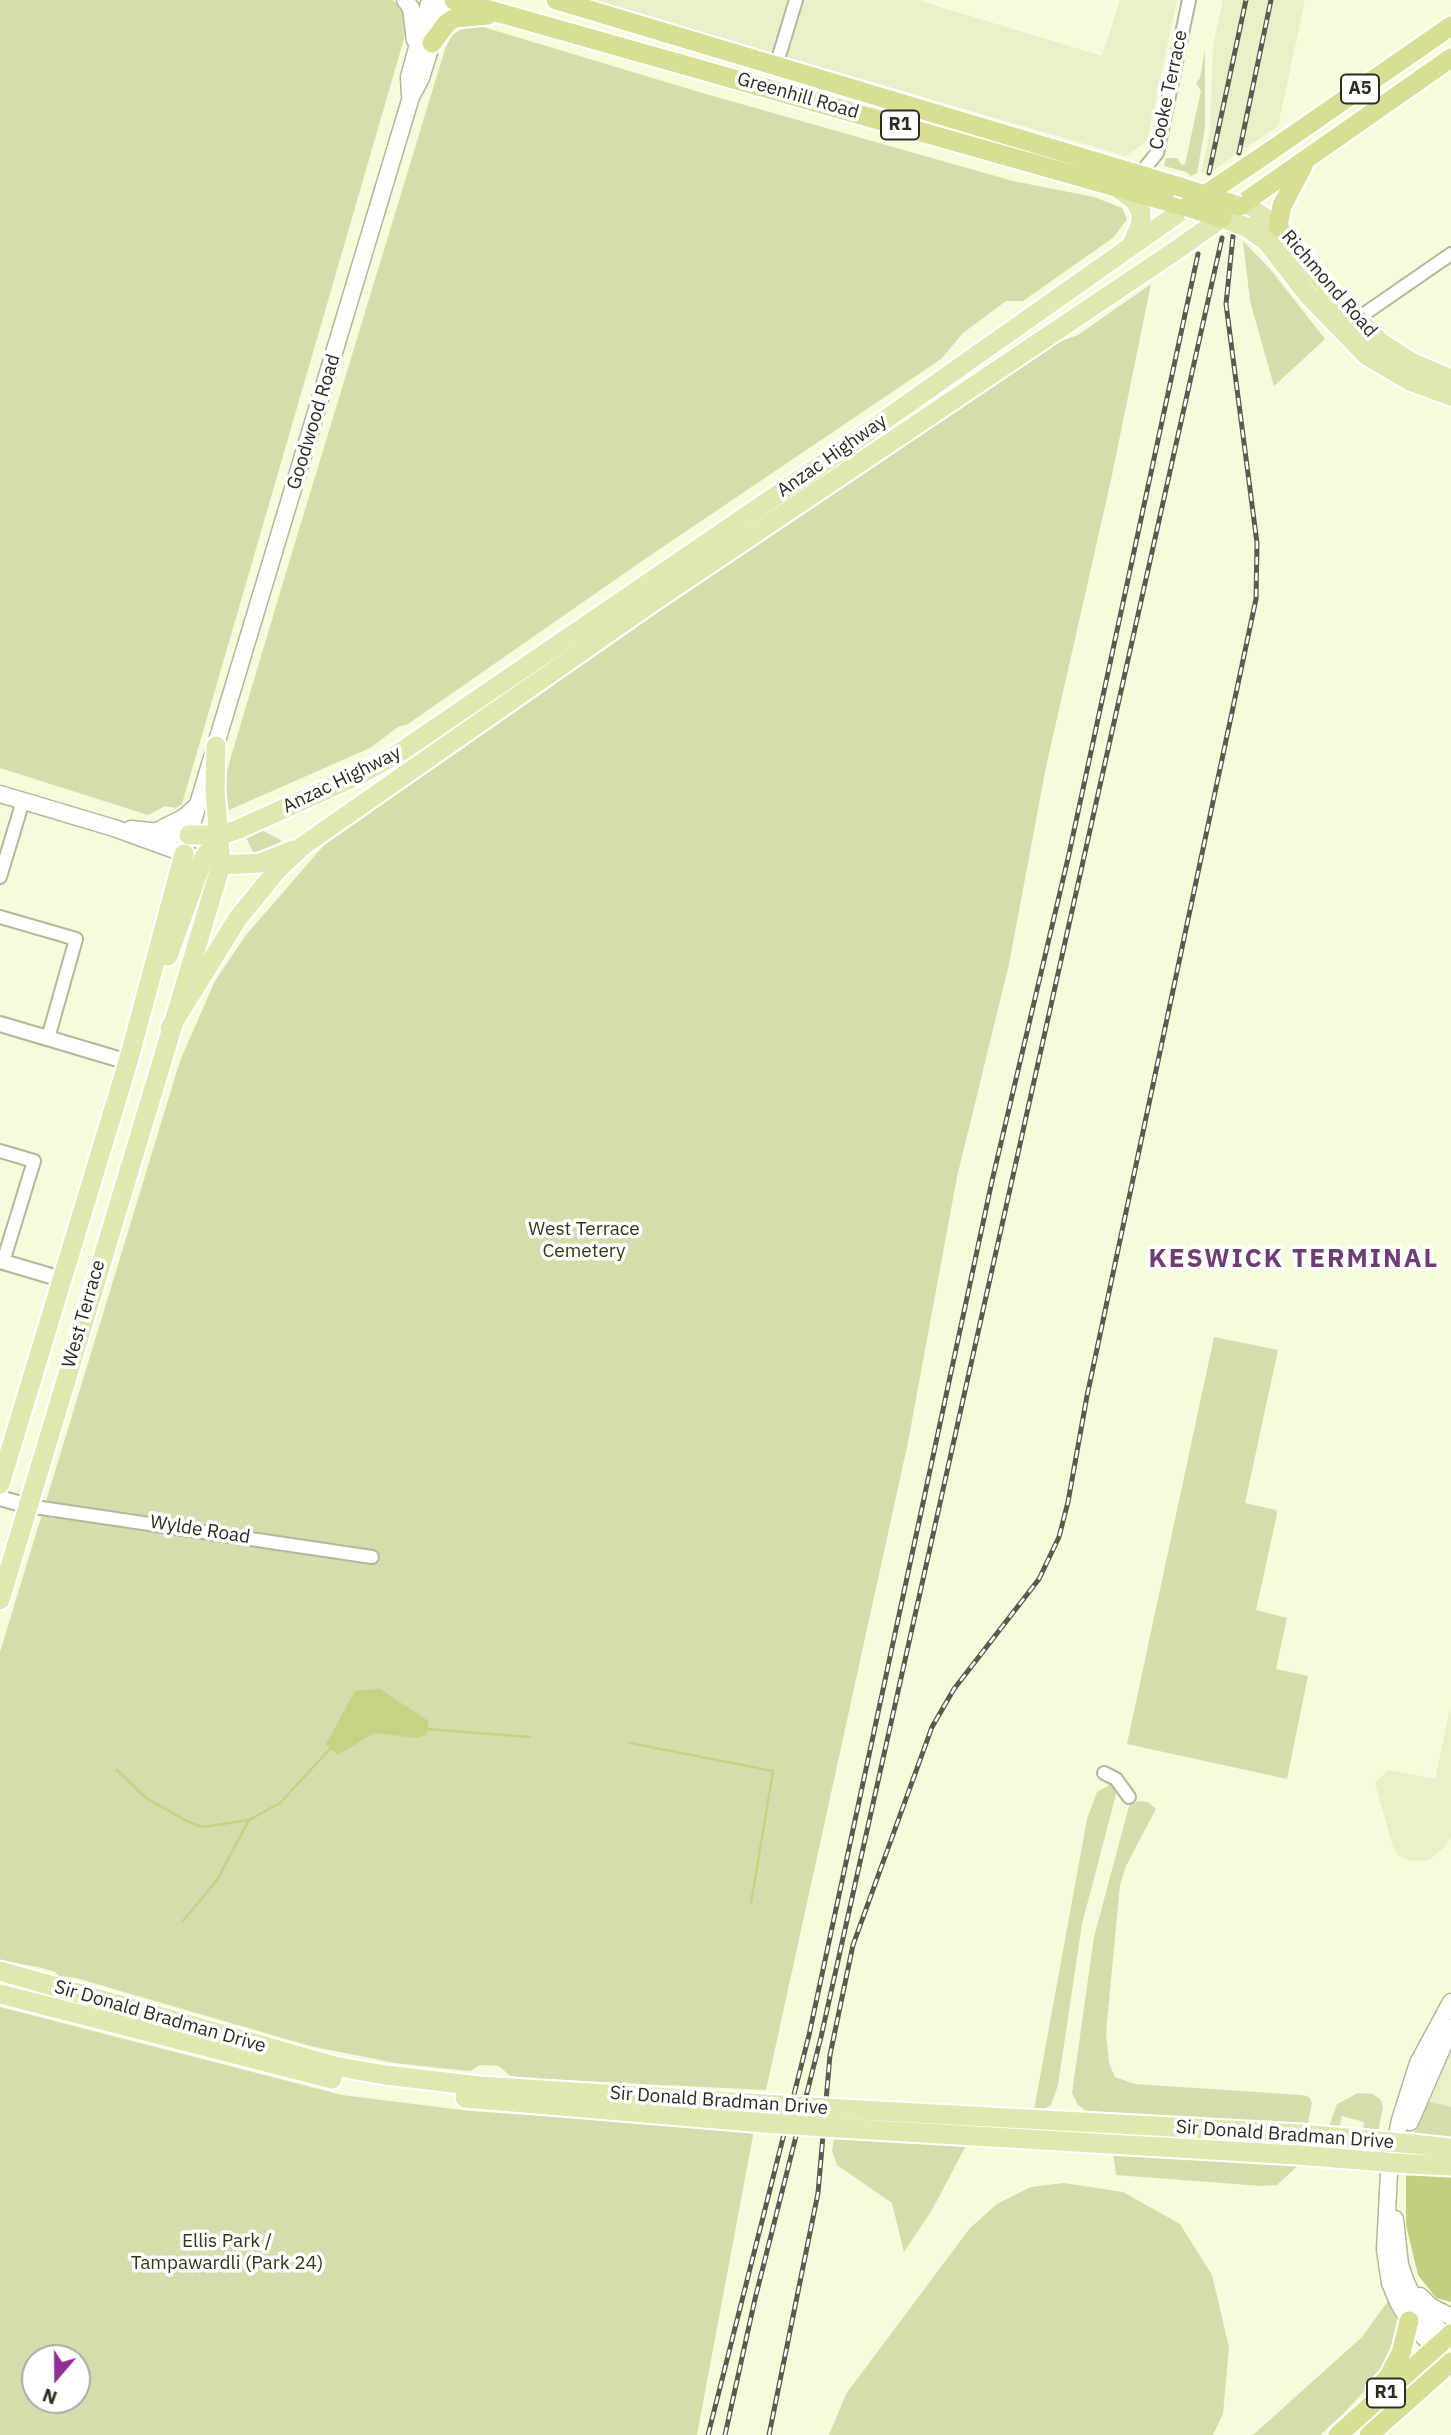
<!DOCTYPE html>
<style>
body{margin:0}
#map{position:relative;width:1451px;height:2435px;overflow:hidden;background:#f5fbdb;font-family:"IBM Plex Sans",sans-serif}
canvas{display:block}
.north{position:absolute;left:21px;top:2344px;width:70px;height:70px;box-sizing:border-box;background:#fff;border:2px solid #aaaba6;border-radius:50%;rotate:200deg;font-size:19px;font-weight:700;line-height:28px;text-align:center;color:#2b2d21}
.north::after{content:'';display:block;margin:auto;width:24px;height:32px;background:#8f2e96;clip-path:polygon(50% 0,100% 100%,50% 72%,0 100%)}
</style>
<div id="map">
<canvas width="1451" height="2435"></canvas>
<div class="north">N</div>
</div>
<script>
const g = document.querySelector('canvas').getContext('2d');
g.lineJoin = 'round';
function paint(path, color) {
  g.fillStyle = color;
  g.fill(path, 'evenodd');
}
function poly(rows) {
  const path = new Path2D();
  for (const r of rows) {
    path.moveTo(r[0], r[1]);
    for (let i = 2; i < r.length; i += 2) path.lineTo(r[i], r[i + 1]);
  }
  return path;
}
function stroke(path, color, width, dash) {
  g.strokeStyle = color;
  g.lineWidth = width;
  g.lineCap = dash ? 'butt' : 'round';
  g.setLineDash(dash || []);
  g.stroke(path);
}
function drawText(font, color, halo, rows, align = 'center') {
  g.font = font + ' "IBM Plex Sans",sans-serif';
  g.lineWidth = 7;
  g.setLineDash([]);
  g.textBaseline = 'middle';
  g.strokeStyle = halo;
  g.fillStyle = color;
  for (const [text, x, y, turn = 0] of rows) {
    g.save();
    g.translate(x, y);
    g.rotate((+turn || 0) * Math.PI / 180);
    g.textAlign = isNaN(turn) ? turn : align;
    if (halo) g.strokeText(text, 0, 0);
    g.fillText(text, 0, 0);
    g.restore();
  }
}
paint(poly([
 [591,0,917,0,1102,56,1120,0,1177,0,1147,141,1126,156],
 [1223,0,1305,0,1278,126,1209,173,1201,173,1210,131,1213,46],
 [1451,1705,1451,1836,1445,1847,1429,1860,1411,1861,1399,1856,1393,1847,1375,1783,1388,1770,1435,1779],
 [1451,2053,1451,2113,1427,2108]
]), '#e9efc8');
paint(poly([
 [0,0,392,0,400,6,408,25,182,804,176,808,165,806,148,815,0,768],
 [467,26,480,26,699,92,1013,181,1094,197,1122,208,1127,219,1114,237,1023,301,1006,301,963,333,941,359,642,561,408,724,398,727,370,748,229,810,223,792,227,770,294,546,445,49,452,35],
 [1205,49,1205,128,1197,173,1191,176,1186,172,1164,166,1166,158,1177,158,1182,165,1185,164,1201,91,1196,83,1200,78],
 [1243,241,1270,269,1325,339,1274,386,1250,301],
 [1151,284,1111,480,1046,767,1009,964,957,1177,908,1442,766,2090,519,2078,509,2075,499,2066,479,2065,471,2071,459,2070,395,2063,310,2046,76,1978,59,1976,55,1972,42,1968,0,1960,0,1652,180,1061,215,981,246,935,338,829,1040,349,1078,335],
 [260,829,282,841,255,857,246,837],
 [1214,1337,1278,1350,1245,1503,1276,1510,1277,1514,1256,1610,1287,1618,1276,1669,1308,1676,1287,1779,1127,1744],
 [1113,1783,1118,1787,1082,1924,1058,2085,1051,2105,1043,2110,1034,2110,1087,1819,1097,1792],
 [1138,1801,1148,1802,1156,1809,1126,1866,1120,1885,1106,2033,1109,2063,1115,2077,1135,2084,1302,2095,1309,2097,1312,2103,1307,2128,1090,2114,1078,2105,1072,2093,1094,1937,1129,1806],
 [0,2007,342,2095,470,2111,754,2130,697,2435,0,2435],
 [35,2358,77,2358,77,2400,35,2400],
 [1358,2093,1373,2094,1381,2100,1383,2107,1378,2132,1363,2131,1364,2122,1342,2116,1339,2129,1328,2129,1337,2104],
 [1426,2101,1451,2107,1451,2138,1414,2134],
 [835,2132,969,2140,932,2210,904,2252,892,2203,837,2165,832,2151],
 [1113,2151,1303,2161,1277,2185,1262,2186,1116,2175],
 [1064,2183,1123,2192,1180,2224,1212,2275,1229,2347,1223,2414,1213,2435,829,2435,846,2394,970,2228,997,2204,1031,2187],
 [1388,2301,1400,2328,1398,2346,1382,2372,1343,2414,1320,2435,1253,2435,1362,2337]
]), '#d6ddad');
paint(poly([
 [1406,2168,1451,2172,1451,2302,1436,2298,1418,2275,1406,2225]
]), '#c4ce81');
paint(poly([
 [380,1689,424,1718,429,1722,426,1735,417,1738,374,1733,338,1755,330,1749,326,1744,355,1691]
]), '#c7d184');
stroke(poly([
 [427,1729,530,1737],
 [630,1743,773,1771,751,1903],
 [117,1770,146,1798,185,1820,202,1827,249,1820],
 [182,1922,217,1880,249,1820,280,1803,330,1749]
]), '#c7d184', 2.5);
const minor = poly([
 [776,66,796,0],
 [1140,174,1157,153,1189,0],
 [1357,319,1451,254],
 [0,877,23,801],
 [0,917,76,939,48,1038],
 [0,1151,34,1161,3,1262],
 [28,1506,372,1557],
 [1104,1773,1116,1779,1129,1797]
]);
const tertiary = poly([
 [0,1024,128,1062],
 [0,1261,61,1279],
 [0,1498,28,1506]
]);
const secondary = poly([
 [405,0,411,8,415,40],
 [410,96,409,77,430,0],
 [0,794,114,828,194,857],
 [131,829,189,835],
 [157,831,183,818,198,805],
 [186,844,411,97,421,78,445,0],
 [1410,2122,1451,2028],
 [1395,2219,1400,2265,1406,2282,1416,2304,1446,2338],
 [1420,2296,1430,2306,1451,2317],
 [1449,2364,1409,2321,1398,2302,1390,2283,1385,2249,1389,2174,1400,2120,1418,2063,1451,2002]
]);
const primary = poly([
 [1117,188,1134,200,1141,212,1141,223,1132,244],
 [1239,206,1258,213,1278,227,1329,290,1380,342,1411,362,1451,379],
 [1246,227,1266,241,1308,295,1366,355,1410,381,1451,396],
 [189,835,221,835,239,829,363,773,402,751,818,467,1187,207],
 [221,865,260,863,293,850],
 [168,956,203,859,221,835],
 [170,1028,238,918,279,868,304,845,654,601,1175,251],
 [0,1484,128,1062,184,854],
 [0,1600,221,865,215,789,216,746],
 [0,1971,334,2066,385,2075,479,2086,765,2104],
 [0,1994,332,2079],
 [465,2098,764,2123],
 [842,2109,1302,2134],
 [839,2128,1297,2155],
 [1413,2144,1451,2148],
 [1410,2164,1451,2166]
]);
const trunk = poly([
 [454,0,1187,207],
 [556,0,1177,186],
 [432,43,447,23,455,18,488,15],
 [1269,152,1451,26],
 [1239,206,1451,58],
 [1278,227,1282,206,1303,166],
 [1376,2389,1388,2378,1401,2353,1409,2321],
 [1338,2435,1451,2334],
 [1369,2435,1451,2362]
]);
stroke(minor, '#b3b89a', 16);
stroke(tertiary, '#b3b89a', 18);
stroke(secondary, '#b3b89a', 19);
stroke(primary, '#fff', 23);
stroke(trunk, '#fff', 23);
stroke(minor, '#fff', 12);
stroke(tertiary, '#fff', 14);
stroke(secondary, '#fff', 16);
stroke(primary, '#e0e7af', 19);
stroke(trunk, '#d6df94', 19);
const rail = poly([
 [1239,153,1271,0],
 [1209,173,1246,0],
 [708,2435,809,2035,992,1181,1069,854,1198,254],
 [725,2435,755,2299,821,2037,1222,238],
 [769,2435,818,2193,830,2055,853,1945,932,1727,954,1689,1039,1579,1059,1537,1068,1502,1087,1396,1256,599,1257,543,1226,304,1233,236]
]);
stroke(rail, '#595c4c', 5);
stroke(rail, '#fff', 2.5, [8]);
const primaryBridge = poly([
 [1222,218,1246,227],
 [1175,251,1232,211],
 [765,2104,842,2109],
 [764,2123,839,2128],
 [1302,2134,1413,2144],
 [1297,2155,1410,2164]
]);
const trunkBridge = poly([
 [1177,186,1239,206],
 [1187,207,1269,152],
 [1187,207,1222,218]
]);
stroke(primaryBridge, '#fff', 23, []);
stroke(trunkBridge, '#fff', 23, []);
stroke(primaryBridge, '#e0e7af', 19);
stroke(trunkBridge, '#d6df94', 19);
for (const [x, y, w] of [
 [1360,89,38],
 [900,125,38],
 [1386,2393,38]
]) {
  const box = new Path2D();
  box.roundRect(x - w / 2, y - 14.5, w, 29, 5);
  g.fillStyle = '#fff';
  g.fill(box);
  stroke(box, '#2b2d21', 2);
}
drawText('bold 18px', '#2b2d21', null, [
 ["A5",1360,89],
 ["R1",900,125],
 ["R1",1386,2393]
]);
drawText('19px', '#2b2d21', '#fff', [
 ["Cooke Terrace",1169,90,-78],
 ["Greenhill Road",798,96,16],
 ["Richmond Road",1329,284,49],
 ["Goodwood Road",314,422,-73],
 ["Anzac Highway",832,456,-35],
 ["Anzac Highway",342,780,-26],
 ["West Terrace",84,1314,-74],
 ["Wylde Road",200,1530,9],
 ["Sir Donald Bradman Drive",160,2017,16],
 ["Sir Donald Bradman Drive",719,2101,4],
 ["Sir Donald Bradman Drive",1285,2135,4]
]);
drawText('19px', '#333715', '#fff', [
 ["West Terrace",584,1230],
 ["Cemetery",584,1252],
 ["Ellis Park /",227,2242],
 ["Tampawardli (Park 24)",227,2264]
]);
g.letterSpacing = '2px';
drawText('bold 26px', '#6e3e72', '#fff', [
 ["KESWICK TERMINAL",1294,1259]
]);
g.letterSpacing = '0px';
</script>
